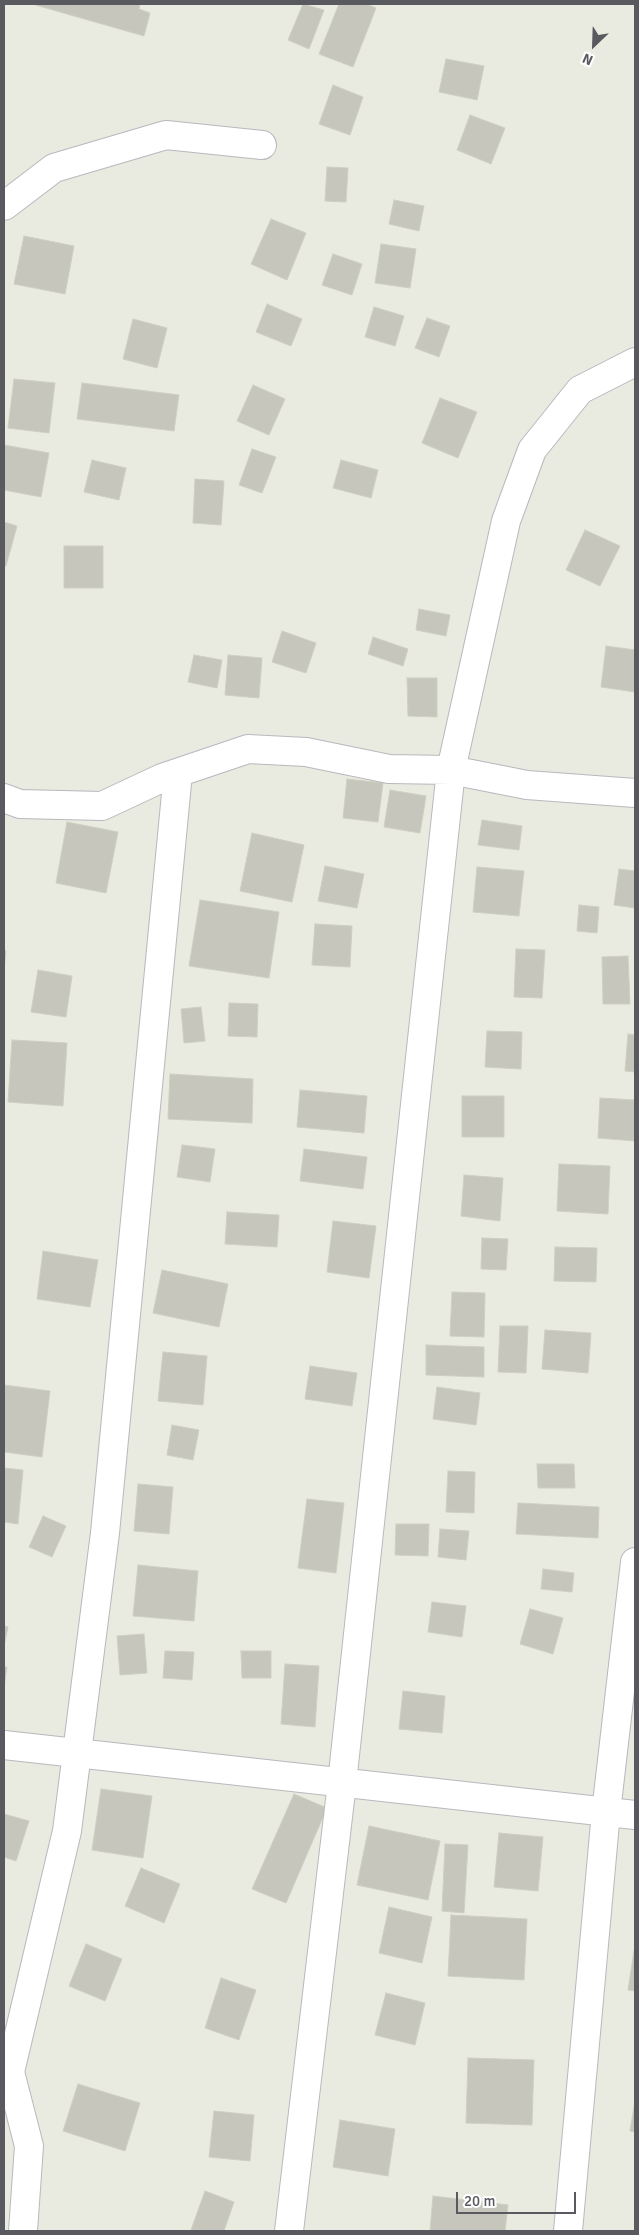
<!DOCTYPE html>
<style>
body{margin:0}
#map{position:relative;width:639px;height:2235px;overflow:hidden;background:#e9ebe0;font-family:Signika,sans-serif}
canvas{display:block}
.frame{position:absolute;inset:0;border:5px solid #595a60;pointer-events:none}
.north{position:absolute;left:569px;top:20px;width:50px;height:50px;-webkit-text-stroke:4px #fff;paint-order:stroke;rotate:204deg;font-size:14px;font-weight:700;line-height:20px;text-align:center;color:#595a60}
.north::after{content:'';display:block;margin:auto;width:18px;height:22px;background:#595a60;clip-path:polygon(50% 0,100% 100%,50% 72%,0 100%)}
.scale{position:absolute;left:456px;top:2192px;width:120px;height:22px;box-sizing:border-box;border:2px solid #595a60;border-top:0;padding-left:6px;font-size:15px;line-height:18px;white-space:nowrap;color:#595a60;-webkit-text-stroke:4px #fff;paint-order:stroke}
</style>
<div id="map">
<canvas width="639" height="2235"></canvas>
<div class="frame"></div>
<div class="north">N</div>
<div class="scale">20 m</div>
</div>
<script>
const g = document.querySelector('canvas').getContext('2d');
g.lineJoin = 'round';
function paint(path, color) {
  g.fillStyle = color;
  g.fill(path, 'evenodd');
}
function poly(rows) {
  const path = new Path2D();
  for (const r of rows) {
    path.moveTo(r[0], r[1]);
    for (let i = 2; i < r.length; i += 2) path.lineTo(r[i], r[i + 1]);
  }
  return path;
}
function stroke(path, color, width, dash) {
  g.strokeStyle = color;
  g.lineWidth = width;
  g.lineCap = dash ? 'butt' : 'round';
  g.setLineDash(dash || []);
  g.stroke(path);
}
const building = poly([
 [32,4,140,4,139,9,150,13,144,36,32,4],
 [303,4,324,10,309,49,288,40,303,4],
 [339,4,366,4,376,8,353,67,319,54,339,4],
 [446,59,484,66,477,100,439,92,446,59],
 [333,85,363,97,350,135,319,124,333,85],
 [470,115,505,128,491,164,457,150,470,115],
 [327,167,348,168,346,202,325,201,327,167],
 [394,200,424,206,419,231,389,224,394,200],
 [271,219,306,233,287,280,251,264,271,219],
 [24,236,74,246,65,294,14,284,24,236],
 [381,244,416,249,410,288,375,283,381,244],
 [333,254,362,264,352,295,322,285,333,254],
 [267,304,302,319,291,346,256,332,267,304],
 [374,307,404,316,395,346,365,337,374,307],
 [427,318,450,326,439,357,415,348,427,318],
 [133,319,167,328,157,368,123,359,133,319],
 [14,379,55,383,49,433,8,428,14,379],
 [82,383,179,395,174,431,77,419,82,383],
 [253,385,285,399,269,435,237,421,253,385],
 [440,398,477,412,458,458,422,443,440,398],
 [4,445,49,453,41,497,4,490,4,445],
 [252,449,276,457,262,493,239,485,252,449],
 [92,460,126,468,119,500,84,492,92,460],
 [341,460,378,470,371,498,333,488,341,460],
 [195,479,224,481,221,525,193,523,195,479],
 [4,522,17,526,6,566,4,566,4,522],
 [585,530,620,546,600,586,566,570,585,530],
 [64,546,103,546,103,588,64,588,64,546],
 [419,609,450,615,446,636,416,630,419,609],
 [282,631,316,643,306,673,272,662,282,631],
 [373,637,408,649,403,666,368,654,373,637],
 [606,646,635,650,635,692,601,687,606,646],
 [194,655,222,660,217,688,188,682,194,655],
 [228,655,262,658,259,698,225,695,228,655],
 [407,678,437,678,437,717,408,716,407,678],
 [347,779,383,783,378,822,343,818,347,779],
 [390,790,426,796,420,833,384,827,390,790],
 [482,820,522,826,519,850,478,845,482,820],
 [67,822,118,832,106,893,56,883,67,822],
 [252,833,304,845,292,902,240,891,252,833],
 [325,866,364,874,357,908,318,901,325,866],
 [477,867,524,871,519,916,473,912,477,867],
 [619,869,635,871,635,908,614,905,619,869],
 [200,900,279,912,269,978,189,966,200,900],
 [579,905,599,907,597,933,577,931,579,905],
 [315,924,352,926,350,967,312,965,315,924],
 [516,949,545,950,542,998,514,997,516,949],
 [4,950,6,951,4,969,4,950],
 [628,956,630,1004,603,1004,602,957,628,956],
 [38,970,72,976,66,1017,31,1012,38,970],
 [229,1003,258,1004,257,1037,228,1036,229,1003],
 [201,1007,205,1041,184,1043,181,1009,201,1007],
 [487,1031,522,1032,521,1069,485,1067,487,1031],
 [628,1034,635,1035,635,1072,625,1071,628,1034],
 [12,1040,67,1043,63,1106,8,1102,12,1040],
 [170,1074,253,1079,252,1123,168,1119,170,1074],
 [300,1090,367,1096,364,1133,297,1127,300,1090],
 [462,1096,504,1096,504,1137,462,1137,462,1096],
 [600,1098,635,1100,635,1141,598,1138,600,1098],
 [182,1145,215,1149,210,1182,177,1177,182,1145],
 [304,1149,367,1157,363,1189,300,1181,304,1149],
 [559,1164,610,1166,608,1214,557,1211,559,1164],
 [464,1175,503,1178,500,1221,461,1216,464,1175],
 [227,1212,279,1215,277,1247,225,1244,227,1212],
 [333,1221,376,1226,369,1278,327,1272,333,1221],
 [482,1238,508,1239,506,1270,481,1269,482,1238],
 [555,1247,597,1248,596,1282,554,1281,555,1247],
 [43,1251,98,1260,90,1307,37,1299,43,1251],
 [162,1270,228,1284,219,1327,153,1313,162,1270],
 [452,1292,485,1293,484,1337,450,1336,452,1292],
 [500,1326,528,1326,526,1373,498,1372,500,1326],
 [545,1330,591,1333,588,1373,542,1369,545,1330],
 [426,1345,484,1347,484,1377,426,1375,426,1345],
 [163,1352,207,1356,203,1405,158,1401,163,1352],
 [310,1366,357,1373,352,1406,305,1399,310,1366],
 [4,1385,50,1391,42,1457,4,1452,4,1385],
 [437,1387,480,1393,476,1425,433,1419,437,1387],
 [172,1425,199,1430,193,1460,167,1455,172,1425],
 [537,1464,574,1464,575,1488,538,1488,537,1464],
 [4,1468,23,1470,18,1524,4,1522,4,1468],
 [448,1471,475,1472,474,1513,446,1512,448,1471],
 [138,1484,173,1487,169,1534,134,1531,138,1484],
 [307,1499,344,1503,336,1573,298,1568,307,1499],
 [518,1503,599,1507,598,1538,516,1534,518,1503],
 [43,1516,66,1526,52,1557,29,1547,43,1516],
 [396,1524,429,1524,428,1556,395,1555,396,1524],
 [440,1529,469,1531,466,1560,438,1557,440,1529],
 [138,1565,198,1571,194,1621,133,1616,138,1565],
 [543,1569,574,1573,572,1592,541,1589,543,1569],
 [432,1602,466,1606,462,1637,428,1632,432,1602],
 [530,1609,563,1618,553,1654,520,1644,530,1609],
 [4,1626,8,1627,4,1646,4,1626],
 [144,1634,147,1673,120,1675,117,1636,144,1634],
 [165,1651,194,1652,192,1680,163,1678,165,1651],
 [241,1651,271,1651,271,1678,242,1678,241,1651],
 [285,1664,319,1666,315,1727,281,1724,285,1664],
 [4,1667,7,1667,4,1687,4,1667],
 [403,1691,445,1696,442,1733,399,1729,403,1691],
 [101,1789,152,1796,143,1858,92,1850,101,1789],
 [294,1794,327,1808,286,1903,252,1889,294,1794],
 [4,1814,29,1821,16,1861,4,1857,4,1814],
 [369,1826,440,1841,428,1900,357,1885,369,1826],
 [499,1833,543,1837,538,1891,494,1887,499,1833],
 [445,1844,468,1845,464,1913,442,1911,445,1844],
 [141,1868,180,1884,164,1923,125,1906,141,1868],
 [389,1907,432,1917,422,1963,379,1953,389,1907],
 [451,1915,527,1919,524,1980,448,1976,451,1915],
 [86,1944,122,1959,105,2001,69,1986,86,1944],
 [634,1951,635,1952,635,1991,628,1990,634,1951],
 [221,1978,256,1990,239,2040,205,2028,221,1978],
 [386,1993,425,2003,415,2045,375,2035,386,1993],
 [468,2058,534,2060,532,2125,466,2123,468,2058],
 [78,2084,140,2103,125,2151,63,2131,78,2084],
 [635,2101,635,2132,630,2131,635,2101],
 [214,2111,254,2115,250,2161,209,2157,214,2111],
 [340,2120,395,2129,388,2176,333,2167,340,2120],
 [205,2191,234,2202,224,2231,191,2230,205,2191],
 [433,2196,508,2205,505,2231,430,2231,433,2196]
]);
paint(building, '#c6c6bd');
stroke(building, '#cecfbf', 1);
const minor = poly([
 [4,206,54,168,166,135,262,145],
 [4,798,20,804,102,806,162,778,248,749,306,752,389,769,451,770,527,785,635,793],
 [4,1745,635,1815],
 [23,2231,29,2146,10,2072,67,1831,105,1533,178,773],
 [289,2231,342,1783,451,770,506,521,532,450,580,390,635,362],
 [568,2231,606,1812,635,1562]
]);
stroke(minor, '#b8b8be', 30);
stroke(minor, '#fff', 28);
</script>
